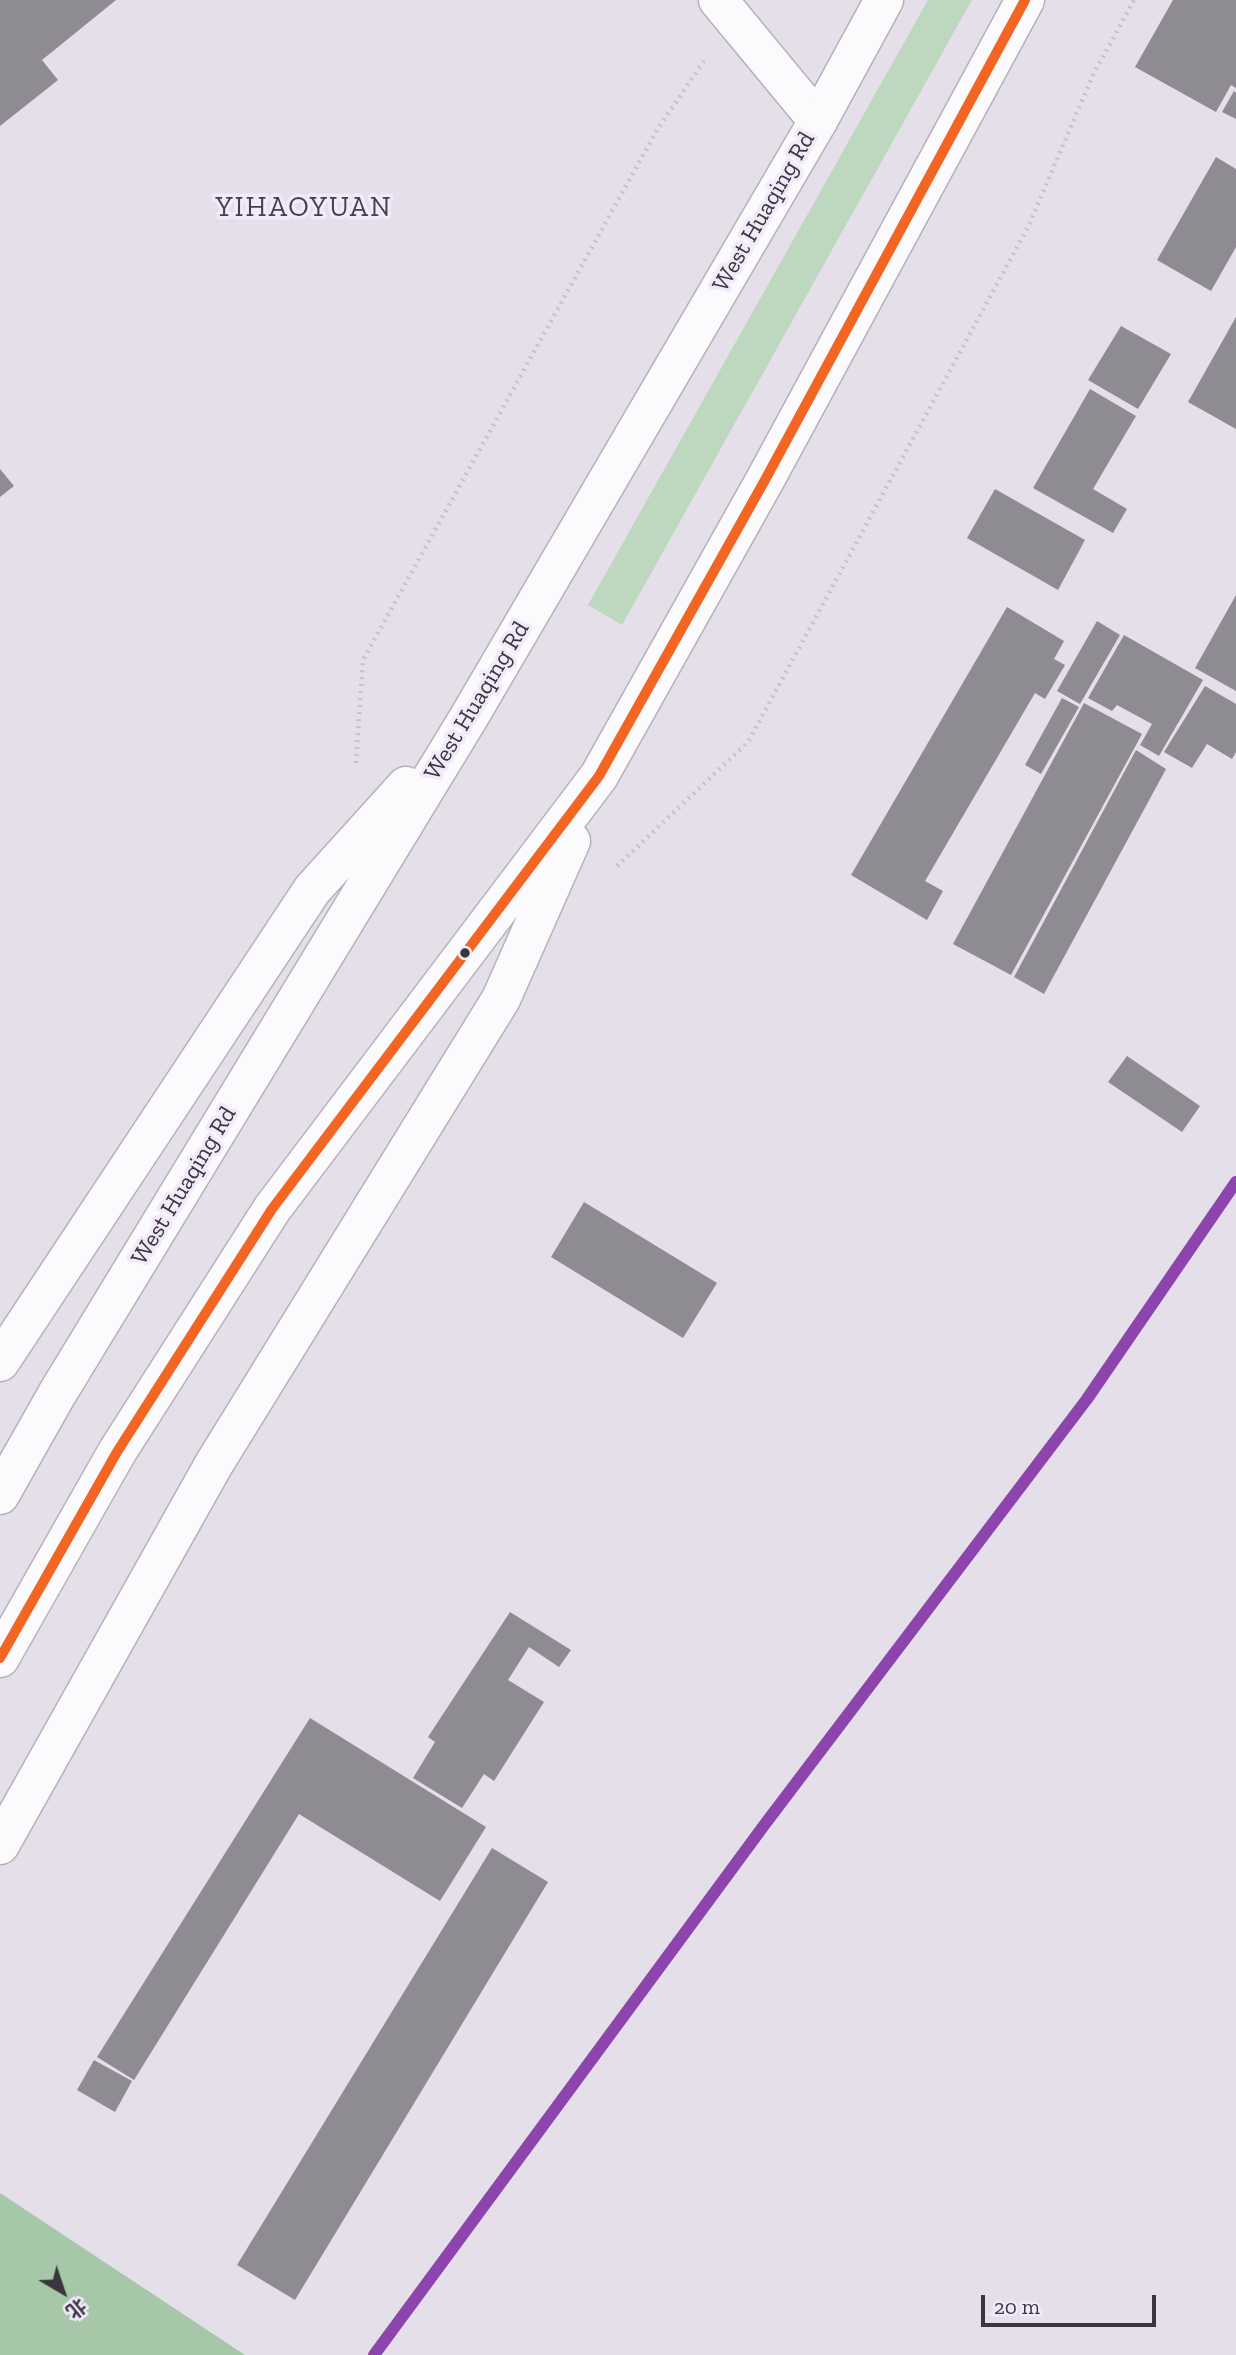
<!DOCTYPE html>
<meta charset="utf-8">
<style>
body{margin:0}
#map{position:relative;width:1236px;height:2355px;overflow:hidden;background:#e4dfe9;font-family:"Zilla Slab","Noto Sans SC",serif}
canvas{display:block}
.north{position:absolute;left:28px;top:2257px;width:70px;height:70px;-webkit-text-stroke:5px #f2e9fa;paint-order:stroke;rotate:141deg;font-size:19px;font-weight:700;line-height:28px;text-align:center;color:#3a363d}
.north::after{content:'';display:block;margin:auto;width:24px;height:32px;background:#3a363d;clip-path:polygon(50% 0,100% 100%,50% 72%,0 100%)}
.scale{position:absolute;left:981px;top:2295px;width:175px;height:32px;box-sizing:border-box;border:4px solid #3a363d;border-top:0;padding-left:9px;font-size:21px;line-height:24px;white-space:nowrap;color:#3a363d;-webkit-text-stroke:5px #f2e9fa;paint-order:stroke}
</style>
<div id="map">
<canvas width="1236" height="2355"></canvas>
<div class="north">北</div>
<div class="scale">20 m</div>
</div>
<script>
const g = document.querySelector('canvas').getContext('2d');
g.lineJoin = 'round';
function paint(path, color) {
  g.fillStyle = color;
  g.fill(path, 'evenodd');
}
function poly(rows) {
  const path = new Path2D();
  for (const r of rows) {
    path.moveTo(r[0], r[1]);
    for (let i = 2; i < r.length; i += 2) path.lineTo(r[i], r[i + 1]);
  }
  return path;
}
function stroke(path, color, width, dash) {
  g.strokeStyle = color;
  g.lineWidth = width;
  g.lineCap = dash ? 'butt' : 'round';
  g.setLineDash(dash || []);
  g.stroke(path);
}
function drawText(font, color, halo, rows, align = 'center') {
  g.font = font + ' "Zilla Slab",serif';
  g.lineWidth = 7;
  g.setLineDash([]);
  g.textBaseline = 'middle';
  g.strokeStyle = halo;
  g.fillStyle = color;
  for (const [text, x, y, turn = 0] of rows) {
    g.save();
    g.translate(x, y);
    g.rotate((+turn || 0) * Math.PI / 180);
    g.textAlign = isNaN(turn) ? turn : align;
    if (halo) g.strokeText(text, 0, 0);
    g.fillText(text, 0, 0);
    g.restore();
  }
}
paint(poly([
 [928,0,972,0,622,625,588,605]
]), '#bed8bf');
paint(poly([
 [0,2193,245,2355,0,2355]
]), '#a7c7a9');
paint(poly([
 [0,0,116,0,42,60,58,80,0,126],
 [1173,0,1236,0,1236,88,1231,85,1216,112,1135,67],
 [1234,91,1236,93,1236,119,1222,112],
 [1216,157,1236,169,1236,247,1211,291,1157,260],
 [1236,317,1236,429,1188,402],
 [1121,326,1171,354,1138,409,1088,380],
 [1090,389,1136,416,1093,489,1127,509,1113,533,1033,488],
 [0,469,14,486,0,497],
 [995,489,1085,540,1058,590,967,538],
 [1236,595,1236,691,1195,668],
 [1007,607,1064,641,1054,659,1065,665,1045,699,1035,693,925,881,943,891,927,920,851,875],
 [1097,621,1120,635,1080,704,1057,691],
 [1124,635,1203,680,1159,756,1140,745,1152,724,1117,705,1112,711,1088,698],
 [1205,686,1236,704,1236,752,1232,759,1207,744,1192,768,1164,752],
 [1062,698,1079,707,1041,774,1025,765],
 [1084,703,1142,734,1011,975,953,944],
 [1136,750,1166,769,1044,994,1014,977],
 [1127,1056,1200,1106,1182,1132,1108,1082],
 [584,1202,717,1283,683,1338,551,1257],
 [510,1612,571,1650,559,1667,529,1647,508,1680,544,1702,494,1781,484,1774,462,1808,413,1778,435,1742,428,1737],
 [310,1718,486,1827,440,1901,299,1814,134,2080,97,2057],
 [492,1848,548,1882,295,2300,237,2265],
 [94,2060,132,2081,115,2112,77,2090]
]), '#8f8b92');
const tertiary = poly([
 [718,0,818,121]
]);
const primary = poly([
 [0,1362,312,890,406,786],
 [0,1495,57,1394,469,717,818,121,884,0],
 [0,1658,117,1452,272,1209,599,776,765,480,1025,0],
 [0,1845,214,1464,501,999,571,841]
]);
stroke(tertiary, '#b5b1b9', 41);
stroke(primary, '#b5b1b9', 41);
stroke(poly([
 [356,763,363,660,657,130,704,61],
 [617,866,748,742,1028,227,1093,75,1134,0]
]), '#c4c3c6', 4.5, [2, 5]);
stroke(tertiary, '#fbfafc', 38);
stroke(primary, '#fbfafc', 38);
stroke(poly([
 [0,1658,117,1452,272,1209,599,776,765,480,1025,0]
]), '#f26522', 10);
stroke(poly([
 [374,2355,765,1824,1087,1399,1236,1182]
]), '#8e44ad', 12);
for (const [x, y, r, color] of [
 [465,953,6,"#3a363d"]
]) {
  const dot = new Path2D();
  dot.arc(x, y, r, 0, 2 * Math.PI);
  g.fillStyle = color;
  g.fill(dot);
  stroke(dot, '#f2e9fa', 2.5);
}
drawText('24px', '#3a363d', '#f2e9fa', [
 ["West Huaqing Rd",764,212,-60],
 ["West Huaqing Rd",477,701,-59],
 ["West Huaqing Rd",184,1186,-59]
]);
g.letterSpacing = '2px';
drawText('28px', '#473f4e', '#f2e9fa', [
 ["YIHAOYUAN",304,208]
]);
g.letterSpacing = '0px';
</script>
